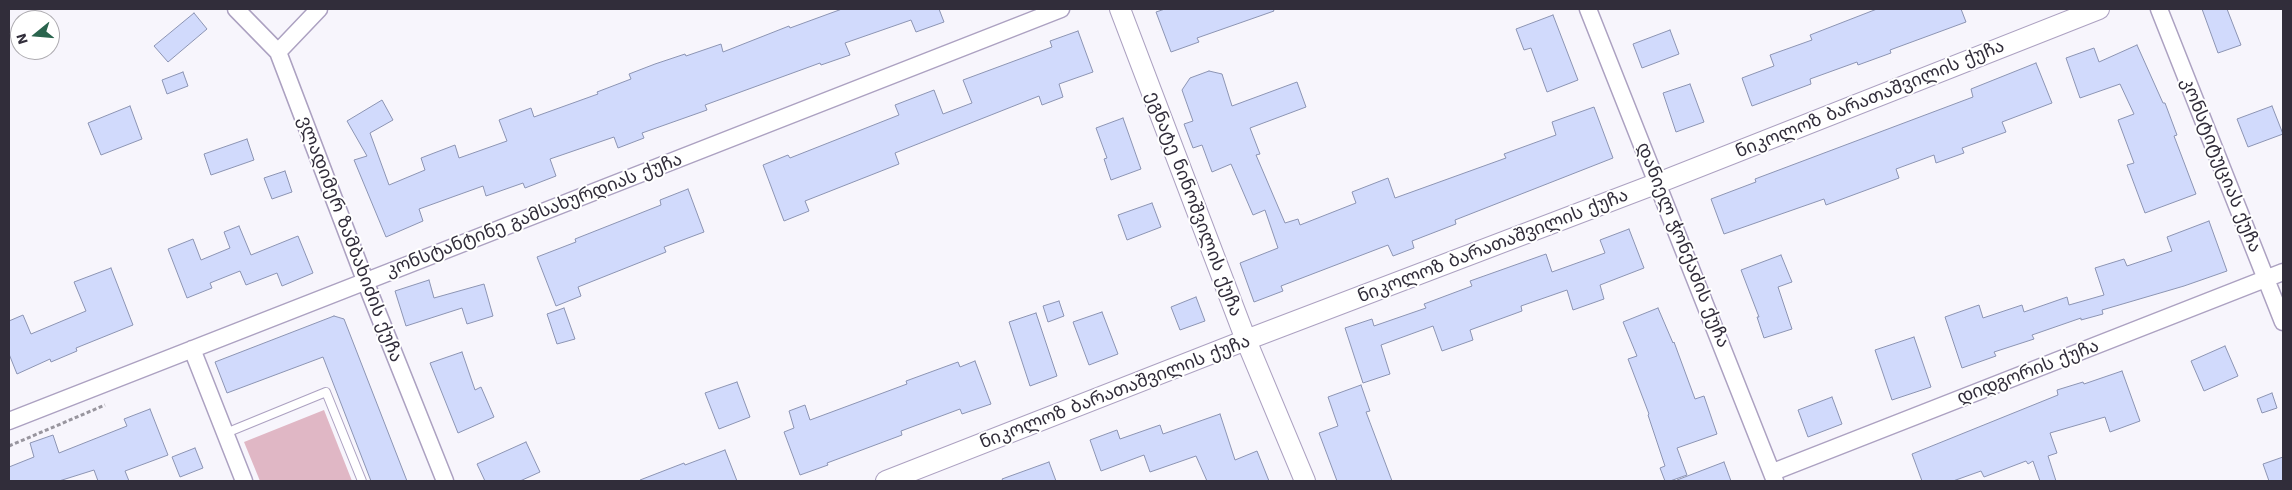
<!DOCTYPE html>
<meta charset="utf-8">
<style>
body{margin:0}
#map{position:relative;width:2292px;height:490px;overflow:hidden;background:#f7f5fc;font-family:"Work Sans",sans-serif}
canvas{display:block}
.frame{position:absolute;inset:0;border:10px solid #312d3a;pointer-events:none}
.north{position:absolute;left:10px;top:10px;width:50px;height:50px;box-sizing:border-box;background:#fff;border:1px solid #adabb0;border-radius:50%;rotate:253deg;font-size:14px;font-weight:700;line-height:20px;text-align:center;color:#312d3a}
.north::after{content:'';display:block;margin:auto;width:18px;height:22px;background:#2a644d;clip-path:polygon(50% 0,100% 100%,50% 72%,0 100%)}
</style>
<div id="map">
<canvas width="2292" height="490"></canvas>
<div class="frame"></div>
<div class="north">N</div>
</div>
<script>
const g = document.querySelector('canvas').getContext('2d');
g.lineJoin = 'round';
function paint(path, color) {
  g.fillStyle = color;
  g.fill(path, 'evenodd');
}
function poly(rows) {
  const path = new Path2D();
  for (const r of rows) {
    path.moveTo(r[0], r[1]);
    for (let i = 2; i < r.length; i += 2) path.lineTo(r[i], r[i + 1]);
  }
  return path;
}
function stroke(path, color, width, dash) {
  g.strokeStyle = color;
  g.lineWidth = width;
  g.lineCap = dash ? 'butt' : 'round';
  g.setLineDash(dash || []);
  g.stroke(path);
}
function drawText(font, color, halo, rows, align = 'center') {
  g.font = font + ' "Work Sans","Noto Sans Georgian",sans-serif';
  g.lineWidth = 4;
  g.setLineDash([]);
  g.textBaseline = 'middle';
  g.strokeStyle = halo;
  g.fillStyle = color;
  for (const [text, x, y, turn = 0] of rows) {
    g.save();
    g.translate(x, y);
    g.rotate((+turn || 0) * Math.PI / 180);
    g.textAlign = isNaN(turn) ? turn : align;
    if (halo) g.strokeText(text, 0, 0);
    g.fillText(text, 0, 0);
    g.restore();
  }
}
paint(poly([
 [324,410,352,481,260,481,244,442]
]), '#e0b7c5');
const building = poly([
 [842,9,939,9,944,22,916,32,911,20,845,43,850,55,821,65,820,63,705,105,707,110,642,133,644,138,618,148,614,137,550,159,556,176,525,188,523,183,486,196,483,186,419,209,423,221,386,237,354,160,367,156,347,121,382,100,393,120,370,133,389,185,425,170,421,158,455,145,459,158,507,141,499,120,531,108,534,117,598,94,597,92,631,79,629,74,655,64,685,54,686,56,721,44,723,52,789,26,790,28,842,9],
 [1165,9,1273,9,1274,11,1197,38,1199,42,1171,52,1156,12,1165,9],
 [1877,9,1961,9,1966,22,1890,50,1891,53,1858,65,1857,62,1810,79,1811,84,1752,106,1742,78,1774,66,1770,55,1812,40,1810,35,1877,9],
 [2202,9,2227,9,2241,45,2218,53,2202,9],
 [194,13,207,29,168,62,154,46,194,13],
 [1553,15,1578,80,1547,92,1531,48,1524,50,1516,29,1553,15],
 [1670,30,1679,54,1642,68,1633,44,1670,30],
 [1078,31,1093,72,1059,84,1063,97,1042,105,1039,96,895,153,899,164,805,201,809,211,784,221,763,165,788,155,790,158,899,115,895,105,934,90,943,114,972,103,963,80,1052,47,1050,41,1078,31],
 [2137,45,2163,103,2165,103,2177,135,2174,136,2196,194,2145,213,2127,165,2134,163,2118,120,2134,114,2120,84,2080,98,2066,58,2094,48,2099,62,2137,45],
 [2036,63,2052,103,2002,122,2006,132,1962,148,1964,153,1936,163,1934,155,1896,169,1899,178,1853,195,1826,205,1824,199,1724,234,1711,199,1756,182,1755,179,1973,97,1971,89,2036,63],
 [1209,71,1222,74,1232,106,1297,82,1306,107,1250,128,1260,154,1256,155,1285,223,1298,219,1300,225,1356,203,1352,192,1388,178,1395,198,1506,158,1504,154,1556,135,1552,122,1594,107,1613,158,1455,220,1456,224,1412,241,1414,248,1393,256,1388,245,1281,286,1283,291,1254,302,1240,263,1278,248,1265,210,1253,215,1231,164,1212,172,1202,145,1193,148,1184,124,1193,121,1182,90,1190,78,1209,71],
 [183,72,188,86,167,94,162,80,183,72],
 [1690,84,1704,122,1676,132,1663,93,1690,84],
 [130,106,142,139,101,155,88,123,130,106],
 [2272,106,2283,134,2248,147,2237,119,2272,106],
 [1123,118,1141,169,1111,180,1104,159,1107,158,1096,128,1123,118],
 [247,139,254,160,211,175,204,154,247,139],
 [285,171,292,192,272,199,264,178,285,171],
 [688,189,704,232,664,247,666,252,578,287,581,296,556,306,537,257,576,242,575,239,661,205,660,200,688,189],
 [1152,203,1161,227,1127,240,1118,215,1152,203],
 [2209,221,2227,271,2184,286,2102,310,2103,314,2081,320,2081,318,2032,335,2034,339,1994,352,1996,356,1962,368,1945,317,1979,305,1983,318,2022,305,2024,312,2067,297,2069,305,2104,295,2095,268,2124,259,2127,266,2172,251,2167,237,2209,221],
 [239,226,251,255,298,236,313,273,282,286,277,273,246,285,240,271,210,283,212,288,187,298,168,249,193,239,201,260,230,248,224,232,239,226],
 [1629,229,1644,268,1600,285,1604,299,1573,310,1567,290,1521,306,1522,311,1470,330,1473,340,1442,351,1433,326,1381,345,1390,374,1363,383,1345,328,1372,319,1374,326,1426,308,1424,304,1472,286,1470,281,1546,254,1552,272,1605,253,1600,240,1629,229],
 [1781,255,1792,282,1778,287,1792,329,1764,338,1757,317,1759,317,1741,270,1781,255],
 [111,268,133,325,76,348,77,351,51,362,50,359,17,374,9,354,9,321,23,315,31,334,86,311,74,282,111,268],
 [429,280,434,298,484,284,493,316,467,324,462,308,406,326,395,291,429,280],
 [1196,297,1205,321,1180,330,1171,307,1196,297],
 [1059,301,1064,316,1048,322,1043,306,1059,301],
 [564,308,575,339,557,344,547,314,564,308],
 [1658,308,1673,343,1674,342,1695,399,1704,396,1717,434,1677,448,1687,475,1670,481,1665,481,1660,468,1665,466,1648,415,1649,414,1628,359,1637,356,1623,322,1658,308],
 [1102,312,1118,354,1089,365,1073,322,1102,312],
 [1036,313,1057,376,1030,386,1009,322,1036,313],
 [334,316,344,319,407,481,371,481,323,357,227,393,215,362,334,316],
 [1914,337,1931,387,1892,400,1875,350,1914,337],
 [2225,346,2238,376,2204,391,2191,361,2225,346],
 [462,352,475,390,481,387,494,417,458,433,430,363,462,352],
 [975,361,991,404,962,414,960,409,901,431,902,435,827,463,828,465,800,475,784,432,794,428,789,411,805,405,810,420,907,384,906,381,958,362,960,367,975,361],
 [2122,371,2140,421,2110,432,2105,417,2050,433,2057,453,2048,456,2056,481,2040,481,2033,461,2028,464,2026,461,1984,477,1981,471,1953,481,1922,481,1912,454,2058,395,2057,390,2083,382,2084,384,2122,371],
 [737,382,750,417,719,429,705,393,737,382],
 [1361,385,1370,411,1366,412,1392,481,1337,481,1319,433,1338,426,1328,397,1361,385],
 [2272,393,2277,408,2262,413,2257,399,2272,393],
 [1832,397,1842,424,1808,437,1798,410,1832,397],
 [150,409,168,455,125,471,129,481,98,481,94,470,59,481,9,481,9,467,34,457,30,443,53,435,59,453,127,426,124,419,150,409],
 [1220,414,1235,460,1257,451,1269,481,1207,481,1196,456,1150,472,1144,455,1101,471,1090,440,1117,430,1120,439,1160,425,1163,434,1220,414],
 [526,442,540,472,520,481,485,481,477,464,526,442],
 [195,448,203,468,180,477,172,457,195,448],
 [725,450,737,481,640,481,640,480,684,463,685,465,725,450],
 [2283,457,2283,481,2269,481,2263,464,2283,457],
 [1049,462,1056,481,1003,481,1002,479,1049,462],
 [1724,462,1731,481,1677,481,1677,480,1724,462]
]);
paint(building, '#d1dafc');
stroke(building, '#8c94b3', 1);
const service = poly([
 [226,433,326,392,362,481]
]);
const minor = poly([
 [236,9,278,52,371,296,445,481],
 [1588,9,1775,481],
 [2159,9,2283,322],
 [278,52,319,9],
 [192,349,244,481],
 [9,421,1061,9],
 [1773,472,2283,272]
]);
const tertiary = poly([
 [1120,9,1246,340,1305,481],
 [886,481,1246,340,1658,183,2099,9]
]);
stroke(service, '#aca1c1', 10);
stroke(minor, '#aca1c1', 19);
stroke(tertiary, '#aca1c1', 22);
stroke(poly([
 [9,446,105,405]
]), '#98959e', 3, [4, 2.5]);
stroke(service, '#fff', 8);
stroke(minor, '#fff', 16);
stroke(tertiary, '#fff', 20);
drawText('18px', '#312d3a', '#fff', [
 ["ნიკოლოზ ბარათაშვილის ქუჩა",1870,99,-22],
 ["კონსტიტუციას ქუჩა",2221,165,68],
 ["ეგნატე ნინოშვილის ქუჩა",1194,204,69],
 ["კონსტანტინე გამსახურდიას ქუჩა",534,215,-21],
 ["ვლადიმერ ზამბახიძის ქუჩა",350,239,69],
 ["დანიელ ჭონქაძის ქუჩა",1683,245,68],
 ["ნიკოლოზ ბარათაშვილის ქუჩა",1493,246,-21],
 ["დიდგორის ქუჩა",2028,372,-21],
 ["ნიკოლოზ ბარათაშვილის ქუჩა",1115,392,-21]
]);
</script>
